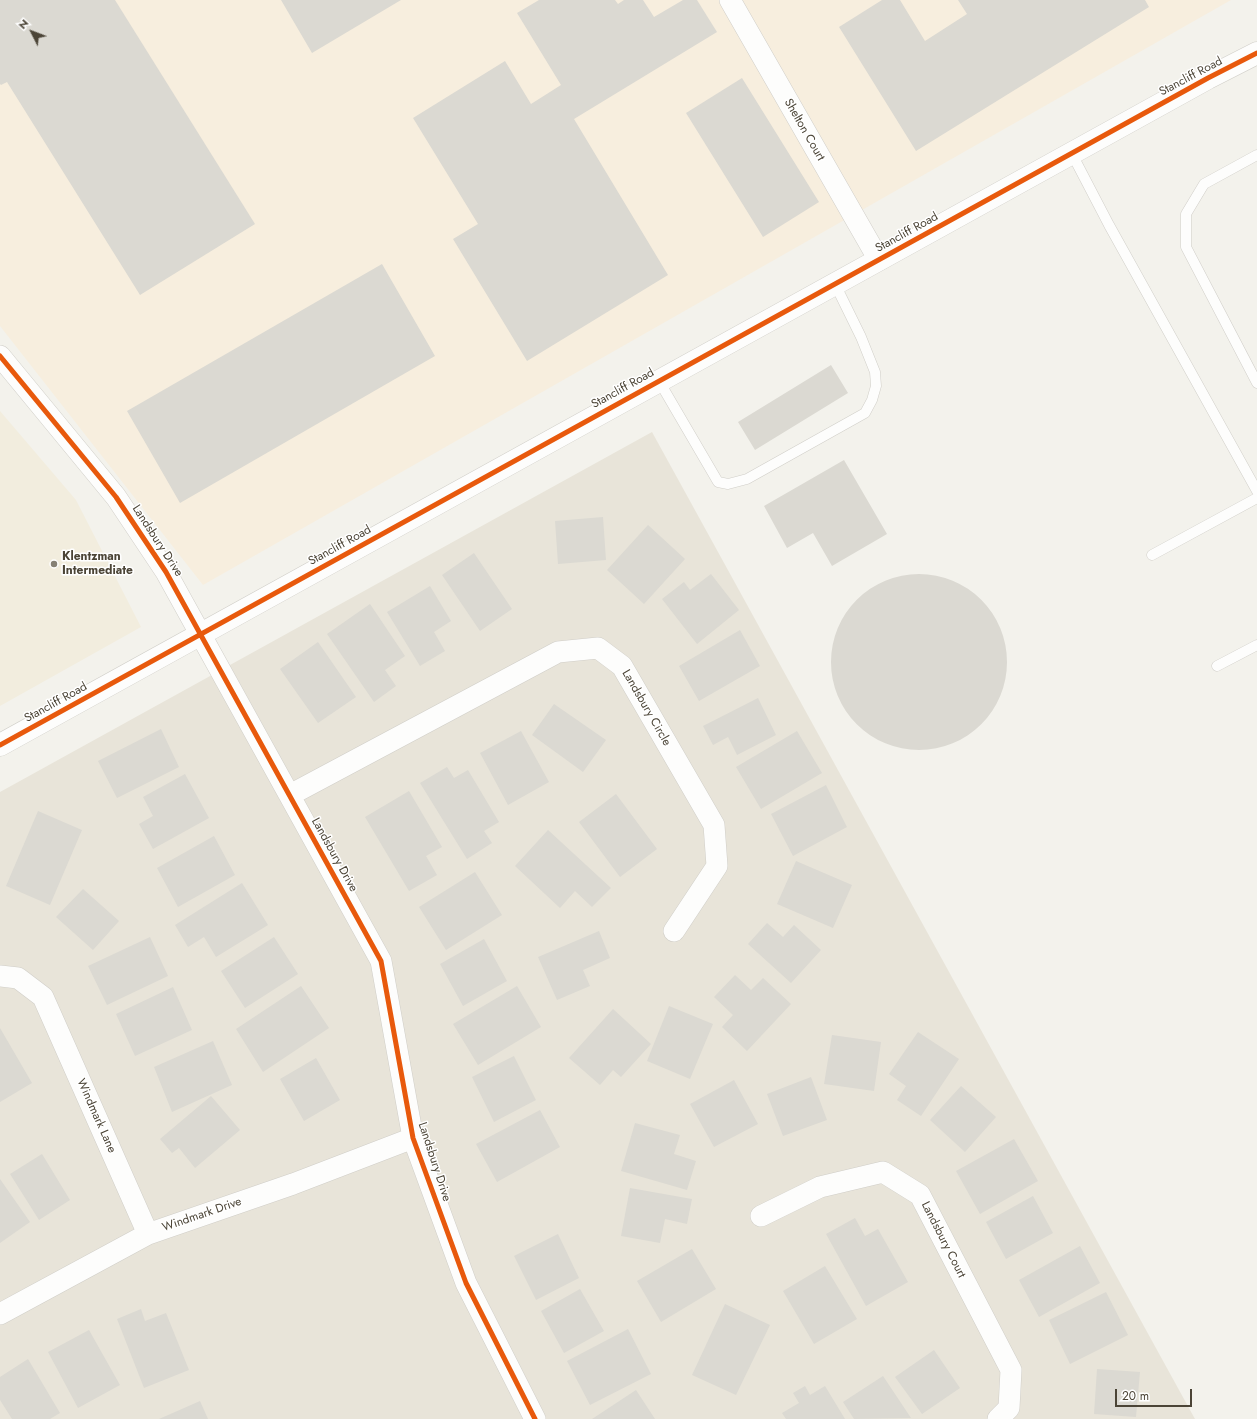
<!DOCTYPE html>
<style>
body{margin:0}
#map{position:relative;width:1257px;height:1419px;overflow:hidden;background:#f3f2ec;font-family:Jost,sans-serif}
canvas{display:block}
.north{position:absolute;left:12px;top:12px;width:40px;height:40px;-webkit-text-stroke:3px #fff;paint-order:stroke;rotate:312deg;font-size:11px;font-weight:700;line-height:16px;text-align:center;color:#4b4436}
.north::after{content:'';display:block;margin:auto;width:14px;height:18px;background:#4b4436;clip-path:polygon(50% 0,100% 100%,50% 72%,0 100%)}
.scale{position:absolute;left:1115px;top:1389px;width:77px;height:18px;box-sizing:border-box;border:2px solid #4b4436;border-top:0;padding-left:5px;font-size:12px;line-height:14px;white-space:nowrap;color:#4b4436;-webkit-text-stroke:3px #fff;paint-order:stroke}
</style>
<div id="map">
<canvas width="1257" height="1419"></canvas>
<div class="north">N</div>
<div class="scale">20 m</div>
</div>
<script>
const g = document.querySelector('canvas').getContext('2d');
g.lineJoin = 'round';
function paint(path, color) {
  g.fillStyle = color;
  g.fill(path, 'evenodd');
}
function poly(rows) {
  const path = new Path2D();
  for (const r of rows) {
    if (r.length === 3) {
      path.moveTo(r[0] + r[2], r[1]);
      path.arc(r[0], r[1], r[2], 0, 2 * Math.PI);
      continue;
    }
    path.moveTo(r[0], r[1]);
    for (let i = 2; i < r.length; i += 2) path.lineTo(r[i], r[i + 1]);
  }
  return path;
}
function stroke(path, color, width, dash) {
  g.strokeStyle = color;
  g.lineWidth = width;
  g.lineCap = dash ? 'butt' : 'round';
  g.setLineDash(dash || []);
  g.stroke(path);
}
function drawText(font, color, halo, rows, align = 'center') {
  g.font = font + ' Jost,sans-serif';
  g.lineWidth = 3;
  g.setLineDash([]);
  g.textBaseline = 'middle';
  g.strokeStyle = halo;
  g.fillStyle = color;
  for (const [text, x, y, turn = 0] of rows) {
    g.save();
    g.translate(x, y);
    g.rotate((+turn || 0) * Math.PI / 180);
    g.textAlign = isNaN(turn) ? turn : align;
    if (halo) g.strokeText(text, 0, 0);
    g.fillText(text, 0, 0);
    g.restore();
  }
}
paint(poly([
 [652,432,1195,1419,0,1419,0,792]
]), '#e8e4d9');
paint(poly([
 [0,0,1231,0,203,585,0,326]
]), '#f7eede');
paint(poly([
 [0,411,76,500,141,627,0,706]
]), '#f2edde');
paint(poly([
 [0,0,115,0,255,224,140,295,7,82,1,85,0,84],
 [281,0,401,0,312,53],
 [539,0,615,0,618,4,624,0,643,0,654,17,683,0,697,0,717,32,574,119,668,275,527,361,453,239,478,224,413,118,505,61,531,104,561,85,517,13],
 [882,0,900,0,925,41,967,14,958,0,1145,0,1149,7,916,151,839,27],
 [742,78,819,202,763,237,686,113],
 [382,264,435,356,180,503,127,411],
 [831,365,848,393,755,450,738,422],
 [844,460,887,534,832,566,813,533,787,548,764,506],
 [603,517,606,560,558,564,555,521],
 [648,525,685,559,644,604,607,570],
 [474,553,512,609,480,631,442,575],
 [919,662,88],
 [711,574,739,610,697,644,662,599,684,582,690,590],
 [430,586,451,621,434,632,445,651,420,666,387,612],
 [370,604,405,656,385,670,396,686,374,702,327,634],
 [740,630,760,666,699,701,679,666],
 [318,642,356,697,318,723,280,669],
 [758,698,776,735,737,755,728,737,713,745,703,726],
 [554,704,606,740,583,772,532,735],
 [161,729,179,767,117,798,98,761],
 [521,731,549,782,508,805,480,753],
 [797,731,822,773,761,809,736,767],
 [447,767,454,778,468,770,499,822,484,831,492,843,467,859,420,783],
 [185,774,209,818,153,849,139,824,153,816,143,797],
 [826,785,847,827,793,856,771,814],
 [409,791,442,847,426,856,437,875,409,891,365,817],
 [616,794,657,849,620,877,579,822],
 [38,811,82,830,50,905,6,886],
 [548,830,611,888,592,907,575,891,560,908,515,866],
 [214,836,235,875,178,907,157,868],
 [796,861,852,885,833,928,777,904],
 [475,872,502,915,446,950,419,907],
 [242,883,268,925,216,957,204,937,188,947,175,925],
 [83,889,119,921,93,950,56,917],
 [767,923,783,937,794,925,821,950,791,983,748,944],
 [599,931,610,958,583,970,590,986,557,1000,538,957],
 [150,937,168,976,107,1005,88,966],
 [274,937,298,974,245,1008,221,971],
 [484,939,507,981,463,1006,440,964],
 [735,975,751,990,763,978,791,1004,747,1051,722,1027,733,1015,714,997],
 [301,986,329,1028,263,1072,236,1029],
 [517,986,541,1027,478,1065,453,1024],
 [173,987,192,1030,135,1056,116,1014],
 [669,1006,713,1024,690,1079,647,1061],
 [613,1009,651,1044,621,1077,613,1070,600,1085,569,1058],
 [0,1028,32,1083,0,1102],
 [918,1032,959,1059,921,1116,897,1100,906,1086,889,1074],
 [832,1035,881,1042,874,1091,824,1084],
 [213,1041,232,1085,172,1112,154,1067],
 [514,1056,536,1100,494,1122,472,1077],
 [316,1058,340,1100,304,1121,280,1079],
 [811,1077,827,1120,783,1136,767,1094],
 [734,1080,758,1124,714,1147,690,1104],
 [961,1086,996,1117,965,1152,930,1120],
 [211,1096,240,1130,195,1168,179,1148,172,1153,160,1139],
 [540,1110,560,1147,497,1182,476,1144],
 [635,1123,680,1135,674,1154,696,1161,687,1190,621,1171],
 [1014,1139,1038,1181,980,1214,956,1171],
 [42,1154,70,1200,39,1220,10,1174],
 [0,1179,30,1222,0,1243],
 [630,1188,692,1199,687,1224,665,1219,660,1243,621,1236],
 [1033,1196,1053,1233,1006,1259,986,1222],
 [855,1218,865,1236,878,1229,908,1282,866,1306,826,1234],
 [558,1234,579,1278,536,1300,514,1256],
 [1080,1246,1100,1283,1039,1317,1019,1280],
 [692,1249,716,1289,661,1322,637,1281],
 [825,1266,857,1319,814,1344,783,1291],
 [580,1289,604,1331,564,1353,541,1311],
 [1106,1292,1128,1335,1070,1364,1049,1320],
 [725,1304,770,1325,736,1395,692,1375],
 [141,1309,145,1321,166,1313,189,1370,144,1388,117,1319],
 [628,1329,651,1374,590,1405,567,1361],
 [89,1330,120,1385,78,1408,48,1352],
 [934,1350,960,1388,922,1414,895,1377],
 [28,1359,60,1413,50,1419,12,1419,0,1400,0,1377],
 [1097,1369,1140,1372,1136,1417,1094,1414],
 [883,1376,911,1418,854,1419,843,1402],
 [805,1386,810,1395,825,1386,845,1419,786,1419,782,1413,799,1403,793,1393],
 [636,1390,655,1419,592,1419],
 [200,1401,208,1419,159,1419]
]), '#dbd9d2');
const service = poly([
 [1072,154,1109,225,1257,491],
 [1257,155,1204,184,1186,214,1186,247,1257,383],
 [659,381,718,482,728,484,747,479,865,413,872,400,876,386,875,372,861,337,835,284],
 [1152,555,1257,498],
 [1217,666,1257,645]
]);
const minor = poly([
 [730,0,879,260],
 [0,356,116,497,166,572,381,961,413,1138,466,1283,535,1419],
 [290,795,558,652,598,648,622,666,714,825,717,866,674,931],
 [0,976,18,978,43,997,148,1234],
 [761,1216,820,1187,883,1172,920,1195,1011,1370,1009,1408,998,1419],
 [0,1314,148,1234,293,1184,413,1138]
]);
const tertiary = poly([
 [0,745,1208,78,1257,53]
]);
stroke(service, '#d0cec8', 11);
stroke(minor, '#d0cec8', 22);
stroke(tertiary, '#d0cec8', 23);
stroke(service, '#fdfdfc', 10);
stroke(minor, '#fdfdfc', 21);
stroke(tertiary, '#fdfdfc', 22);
stroke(poly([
 [0,356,116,497,166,572,381,961,413,1138,466,1283,535,1419],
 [0,745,1208,78,1257,53]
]), '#e8590c', 5);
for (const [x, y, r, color] of [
 [54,564,4,"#868176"]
]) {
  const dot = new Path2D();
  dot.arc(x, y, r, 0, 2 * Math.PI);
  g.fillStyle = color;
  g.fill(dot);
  stroke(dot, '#fff', 1.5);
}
drawText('12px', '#4b4436', '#fff', [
 ["Stancliff Road",1191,77,-28],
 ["Shelton Court",804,130,60],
 ["Stancliff Road",907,233,-29],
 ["Stancliff Road",623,389,-29],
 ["Landsbury Drive",157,541,57],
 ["Stancliff Road",340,546,-29],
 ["Stancliff Road",56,703,-29],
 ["Landsbury Circle",646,708,60],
 ["Landsbury Drive",334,855,61],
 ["Windmark Lane",96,1116,66],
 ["Landsbury Drive",434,1162,72],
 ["Windmark Drive",202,1215,-19],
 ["Landsbury Court",943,1240,63]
]);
drawText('bold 12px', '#4b4436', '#fff', [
 ["Klentzman",62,557],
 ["Intermediate",62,571]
], 'left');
</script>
